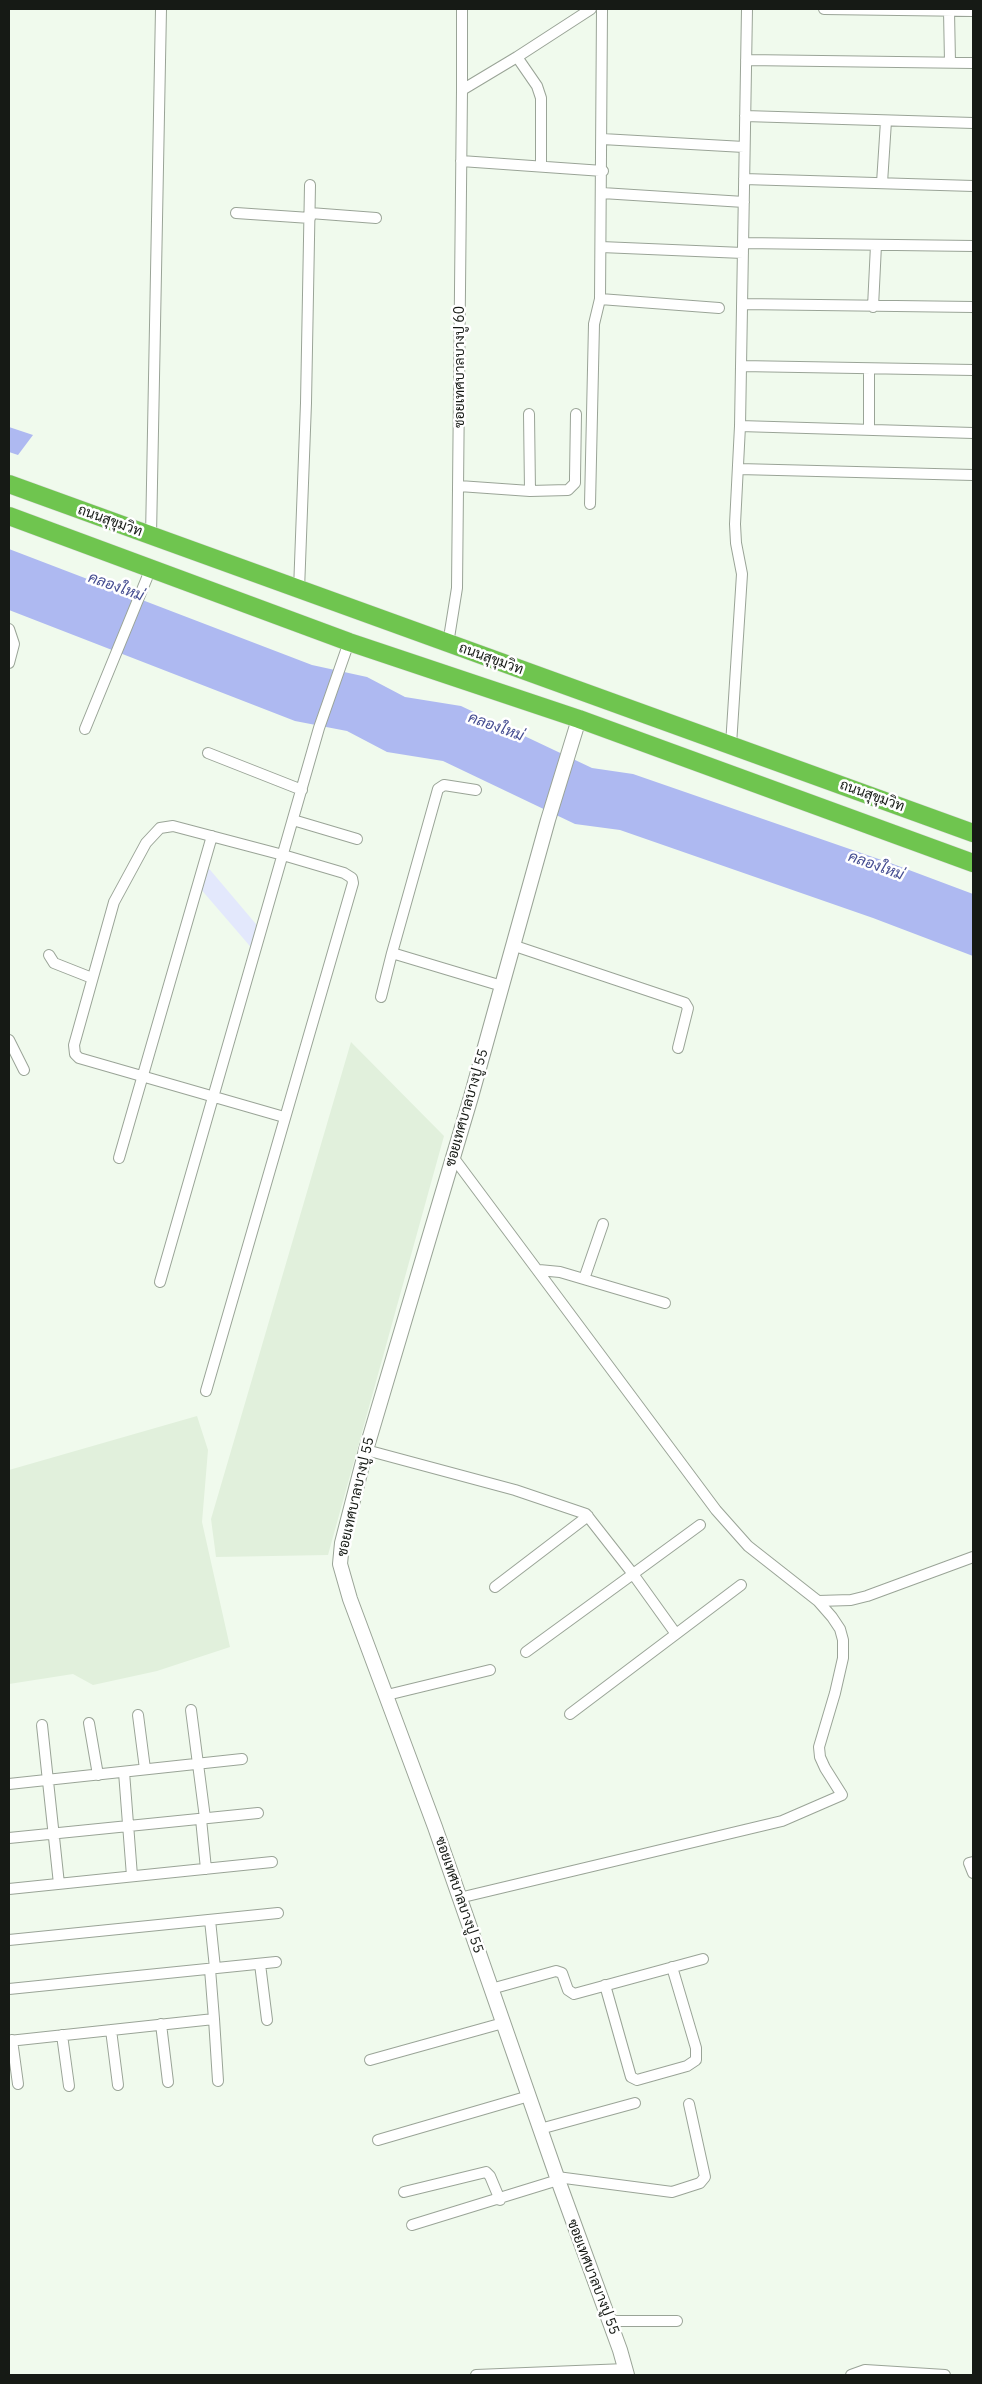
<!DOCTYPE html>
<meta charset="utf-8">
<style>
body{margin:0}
#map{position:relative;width:982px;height:2384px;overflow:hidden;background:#f0faed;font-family:"IBM Plex Sans",sans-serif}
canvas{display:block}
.frame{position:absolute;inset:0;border:10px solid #161a15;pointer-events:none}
</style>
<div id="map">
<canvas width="982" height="2384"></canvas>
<div class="frame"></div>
</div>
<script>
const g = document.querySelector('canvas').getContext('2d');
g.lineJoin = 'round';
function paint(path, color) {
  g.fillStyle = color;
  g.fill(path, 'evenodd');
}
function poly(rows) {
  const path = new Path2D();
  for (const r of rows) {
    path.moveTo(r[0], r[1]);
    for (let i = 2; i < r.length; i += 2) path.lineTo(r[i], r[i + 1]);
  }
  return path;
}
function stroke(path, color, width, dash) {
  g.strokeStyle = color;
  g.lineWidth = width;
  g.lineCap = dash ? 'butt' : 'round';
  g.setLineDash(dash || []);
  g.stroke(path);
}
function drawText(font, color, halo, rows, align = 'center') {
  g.font = font + ' "IBM Plex Sans",Sarabun,sans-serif';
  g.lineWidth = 5;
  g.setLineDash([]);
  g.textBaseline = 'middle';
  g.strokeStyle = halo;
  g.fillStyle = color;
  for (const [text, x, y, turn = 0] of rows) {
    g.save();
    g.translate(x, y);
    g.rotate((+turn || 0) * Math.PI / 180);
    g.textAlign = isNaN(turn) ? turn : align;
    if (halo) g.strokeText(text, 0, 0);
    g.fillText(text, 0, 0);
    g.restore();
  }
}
paint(poly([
 [351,1042,444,1136,328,1555,216,1557,211,1519],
 [197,1416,208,1450,202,1522,230,1647,157,1671,93,1685,73,1674,9,1684,9,1470]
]), '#e1f0dc');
paint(poly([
 [206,865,261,930,255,952,199,887]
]), '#e3e8fc');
paint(poly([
 [9,427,33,435,18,455,9,452],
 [9,549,312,665,367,677,405,697,461,706,592,768,633,774,893,864,973,894,973,956,873,918,620,830,575,824,443,761,387,752,347,731,295,721,9,610]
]), '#aeb9f1');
const street = poly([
 [824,9,973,11],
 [949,11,950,62],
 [517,57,537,86,541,98,541,166],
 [746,60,973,63],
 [462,90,462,9],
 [745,116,973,123],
 [602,139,744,147],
 [461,161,603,171],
 [744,179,973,186],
 [882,183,886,121],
 [602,193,744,202],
 [236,213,310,218],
 [310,213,376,218],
 [743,243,973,246],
 [601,247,743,253],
 [600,299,719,308],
 [742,304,973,307],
 [873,307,876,245],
 [741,366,973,370],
 [529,414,530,491],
 [740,426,973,433],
 [869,429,869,369],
 [739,469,973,475],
 [459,486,530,491,568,490,575,483,575,477,576,414],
 [590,504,594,324,600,299,602,9],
 [151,536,161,9],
 [299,590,306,403,310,185],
 [9,629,14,644,9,663],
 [448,644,457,588,462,90,517,57,591,9],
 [85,729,151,568],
 [731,745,742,574,736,543,735,524,740,426,747,9],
 [208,753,302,790],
 [293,820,357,839],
 [515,946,685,1003,688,1008,678,1048],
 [392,953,438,789,444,785,476,790],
 [49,955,54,963,92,978],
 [381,997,392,953,502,986],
 [9,1040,24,1070],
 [453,1157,716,1510,748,1546,818,1601,832,1617,840,1629,843,1640,843,1658,835,1693,819,1747,820,1757,825,1768,842,1795,782,1821,459,1898],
 [119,1158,212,836],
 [539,1270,560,1272,665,1303],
 [584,1279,603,1224],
 [160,1282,319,728,349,642],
 [206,1391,353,883,352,878,344,873,283,855,173,826,160,828,146,843,114,902,74,1045,75,1054,79,1058,284,1117],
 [366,1450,515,1490,586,1514,633,1574,700,1525],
 [495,1587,588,1516],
 [818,1601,851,1600,867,1596,973,1557],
 [526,1652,633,1574,676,1634],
 [387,1695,490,1670],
 [191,1710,205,1818],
 [570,1714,741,1585],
 [138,1715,145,1769],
 [89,1723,98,1775],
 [42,1725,59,1884],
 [124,1772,132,1876],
 [9,1784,242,1759],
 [201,1819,206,1869],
 [9,1838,258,1813],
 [973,1862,969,1863,973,1873],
 [9,1889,272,1862],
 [210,1920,215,1968],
 [9,1940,278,1913],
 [260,1964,267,2020],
 [605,1985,631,2077,637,2080,687,2066,696,2060,696,2048,672,1967],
 [9,1989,276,1962],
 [491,1989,556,1971,562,1973,568,1990,574,1994,703,1959],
 [214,2019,218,2081],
 [161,2024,168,2082],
 [111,2030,118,2085],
 [62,2035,69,2086],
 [12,2040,18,2084],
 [9,2041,214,2019,210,1969],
 [370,2060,503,2023],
 [540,2129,635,2103],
 [378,2140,529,2096],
 [557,2177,672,2192,700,2183,705,2177,689,2104],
 [404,2192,486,2172,490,2176,500,2200],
 [412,2225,558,2180],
 [610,2321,677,2321],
 [476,2375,626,2369],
 [851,2375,865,2370,945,2375]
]);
const secondary = poly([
 [579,719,548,820,471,1097,366,1450,342,1543,340,1564,350,1599,435,1827,558,2180,620,2350,627,2375]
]);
const highway = poly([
 [9,484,973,833],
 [9,516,349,642,579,719,973,863]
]);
stroke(street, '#9aa497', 12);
stroke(secondary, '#9aa497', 16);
stroke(highway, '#dadada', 19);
stroke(street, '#fff', 10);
stroke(secondary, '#fff', 14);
stroke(highway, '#6fc54f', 18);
drawText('14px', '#161a15', '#fff', [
 ["ซอยเทศบาลบางปู 60",460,367,-90],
 ["ถนนสุขุมวิท",110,521,20],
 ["ถนนสุขุมวิท",491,659,20],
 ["ถนนสุขุมวิท",872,796,20],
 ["ซอยเทศบาลบางปู 55",467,1108,-74],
 ["ซอยเทศบาลบางปู 55",356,1497,-77],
 ["ซอยเทศบาลบางปู 55",459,1895,71],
 ["ซอยเทศบาลบางปู 55",593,2277,69]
]);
drawText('italic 15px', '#454d91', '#fff', [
 ["คลองใหม่",116,587,20],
 ["คลองใหม่",496,727,20],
 ["คลองใหม่",876,866,20]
]);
</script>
